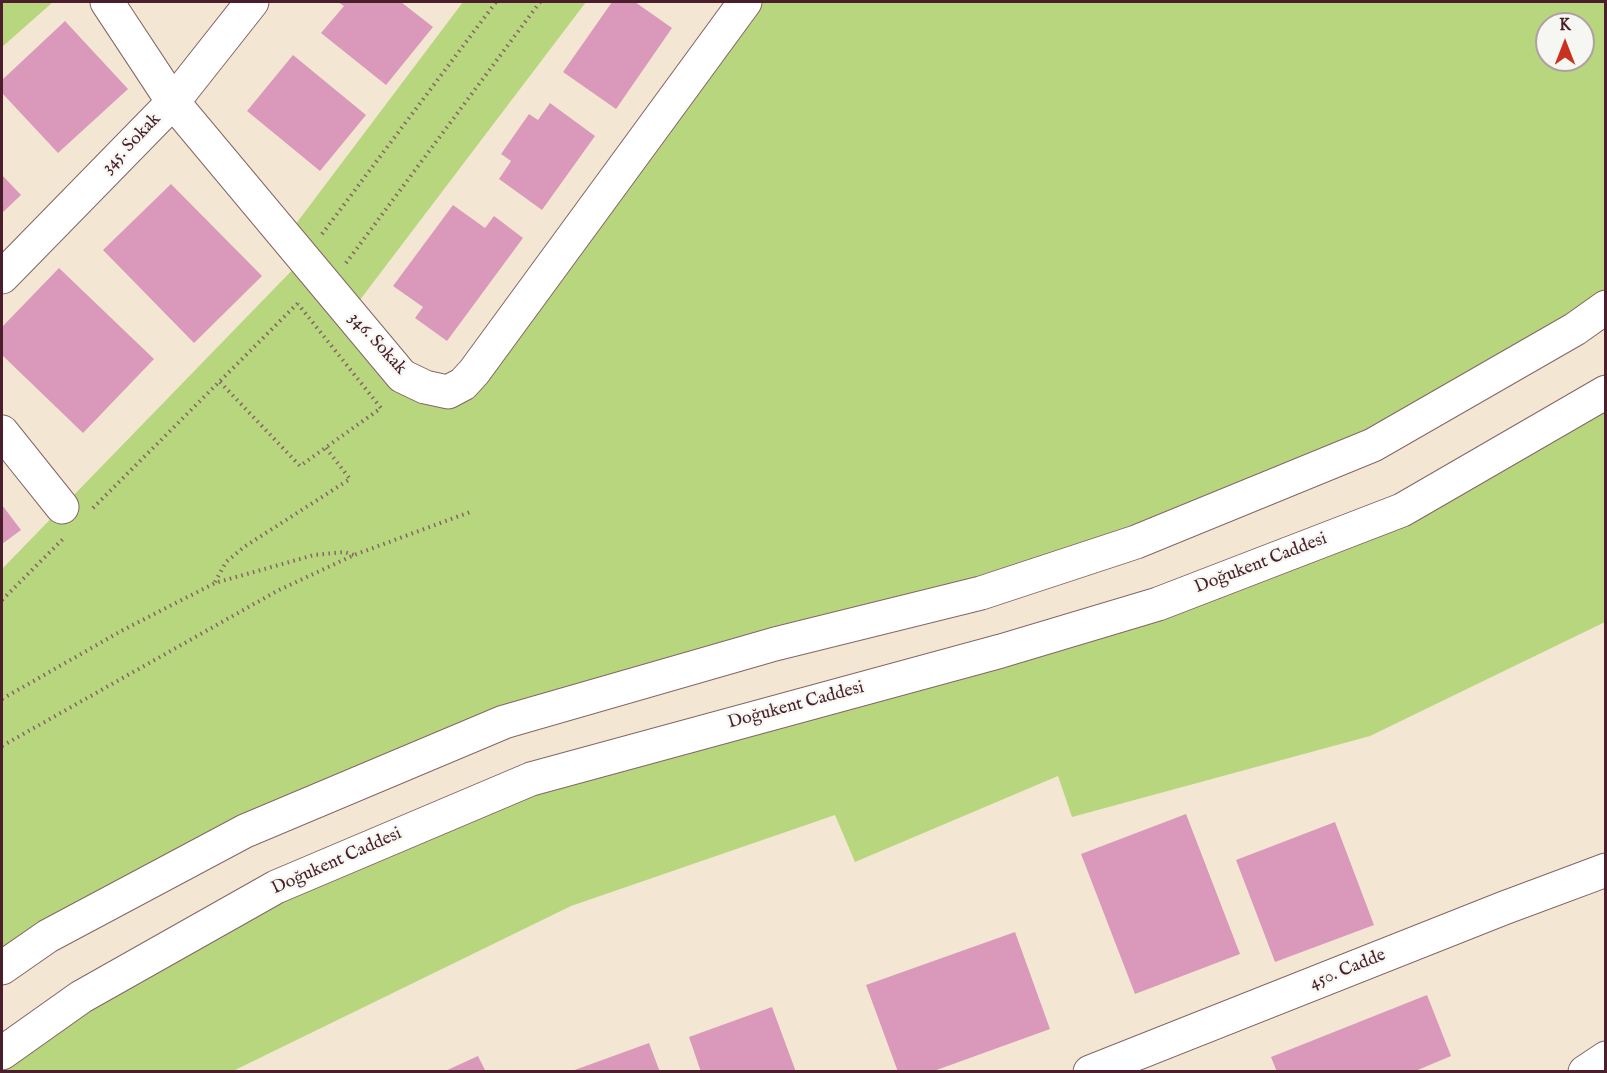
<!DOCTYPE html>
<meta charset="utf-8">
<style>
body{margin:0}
#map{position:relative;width:1607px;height:1073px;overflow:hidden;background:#f3e7d3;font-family:"IM FELL English",serif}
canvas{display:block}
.frame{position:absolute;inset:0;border:3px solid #4a1f2b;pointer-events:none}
.north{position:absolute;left:1535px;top:12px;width:60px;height:60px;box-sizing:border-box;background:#f6f6f2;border:2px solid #b1a0a2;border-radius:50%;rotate:0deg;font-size:16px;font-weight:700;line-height:24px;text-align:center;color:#4a1f2b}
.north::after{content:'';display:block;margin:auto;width:21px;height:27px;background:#c8321e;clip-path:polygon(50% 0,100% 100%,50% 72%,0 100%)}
</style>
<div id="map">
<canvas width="1607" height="1073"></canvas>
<div class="frame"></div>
<div class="north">K</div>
</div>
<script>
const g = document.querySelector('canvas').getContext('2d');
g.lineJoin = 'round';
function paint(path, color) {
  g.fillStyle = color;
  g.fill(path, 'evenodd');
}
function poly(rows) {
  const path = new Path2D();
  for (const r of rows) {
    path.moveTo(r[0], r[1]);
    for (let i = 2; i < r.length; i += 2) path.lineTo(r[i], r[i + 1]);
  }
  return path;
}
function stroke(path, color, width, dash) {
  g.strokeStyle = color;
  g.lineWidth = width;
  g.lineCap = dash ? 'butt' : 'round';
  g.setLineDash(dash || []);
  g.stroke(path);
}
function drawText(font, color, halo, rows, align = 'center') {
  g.font = font + ' "IM FELL English",serif';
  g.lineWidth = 4.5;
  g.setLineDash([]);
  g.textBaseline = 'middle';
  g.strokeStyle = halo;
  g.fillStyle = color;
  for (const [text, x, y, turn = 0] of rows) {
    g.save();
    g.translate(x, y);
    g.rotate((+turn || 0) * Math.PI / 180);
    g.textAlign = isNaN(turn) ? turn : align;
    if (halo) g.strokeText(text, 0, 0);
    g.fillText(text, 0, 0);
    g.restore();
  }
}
paint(poly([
 [2,2,53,2,2,47],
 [463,2,586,2,350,313,448,392,745,2,1605,2,1605,307,1575,329,1136,542,504,723,2,968,2,569,303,259,286,237],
 [1547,24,1583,24,1583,60,1547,60],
 [1605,392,1605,622,1370,736,1072,817,1058,776,855,862,835,815,571,906,233,1071,2,1071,2,1053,81,997,531,779,796,705,1402,510]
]), '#b7d67d');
paint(poly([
 [338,2,401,2,433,27,386,85,321,33,344,6],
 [612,2,635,2,672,28,616,109,563,72],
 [65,21,128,89,58,153,2,93,2,80],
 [293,55,366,115,320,171,247,111],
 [550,103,595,136,542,210,499,179,511,161,501,154,529,114,538,120],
 [2,175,21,195,2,213],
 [171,184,262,276,194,343,103,250],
 [453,205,485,228,494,216,523,238,447,341,415,318,423,307,393,286],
 [59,268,154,359,83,433,2,355,2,327],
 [2,505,21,530,2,544],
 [1186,814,1240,954,1135,994,1081,854],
 [1335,822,1374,925,1275,962,1236,860],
 [1015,932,1050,1029,931,1072,898,1072,866,985],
 [1427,995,1451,1056,1413,1072,1277,1072,1271,1057],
 [772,1007,796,1072,701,1072,689,1037],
 [649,1043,660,1072,572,1072,572,1071],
 [478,1056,486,1072,443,1072]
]), '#da99bb');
const minor = poly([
 [107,2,173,102,402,376,425,387,448,392,463,384,474,372,745,2],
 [2,277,173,102,252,2],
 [2,432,62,507],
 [1090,1072,1504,908,1606,870],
 [1585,1072,1606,1058]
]);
const major = poly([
 [2,968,48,936,245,831,504,722,775,644,981,593,1136,542,1373,445,1575,329,1606,307],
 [2,1053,81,997,276,887,531,779,1001,651,1158,604,1402,510,1606,392]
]);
stroke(minor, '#856566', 35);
stroke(major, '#856566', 35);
stroke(poly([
 [322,234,496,2],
 [346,263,540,2],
 [220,382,300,466,381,408,298,304],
 [93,508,300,301],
 [215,582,226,562,244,547,350,479,326,448],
 [2,600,65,537],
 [2,699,123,630,215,583,314,555,344,552,354,555],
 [2,746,277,591,354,555,470,512]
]), '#856566', 4, [1.5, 4.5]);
stroke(minor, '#fff', 33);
stroke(major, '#fff', 33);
drawText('18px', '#4a1f2b', '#f6f6f2', [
 ["345. Sokak",132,144,-46],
 ["346. Sokak",377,344,48],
 ["Doğukent Caddesi",1261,564,-21],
 ["Doğukent Caddesi",796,706,-15],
 ["Doğukent Caddesi",337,862,-24],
 ["450. Cadde",1348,970,-22]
]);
</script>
